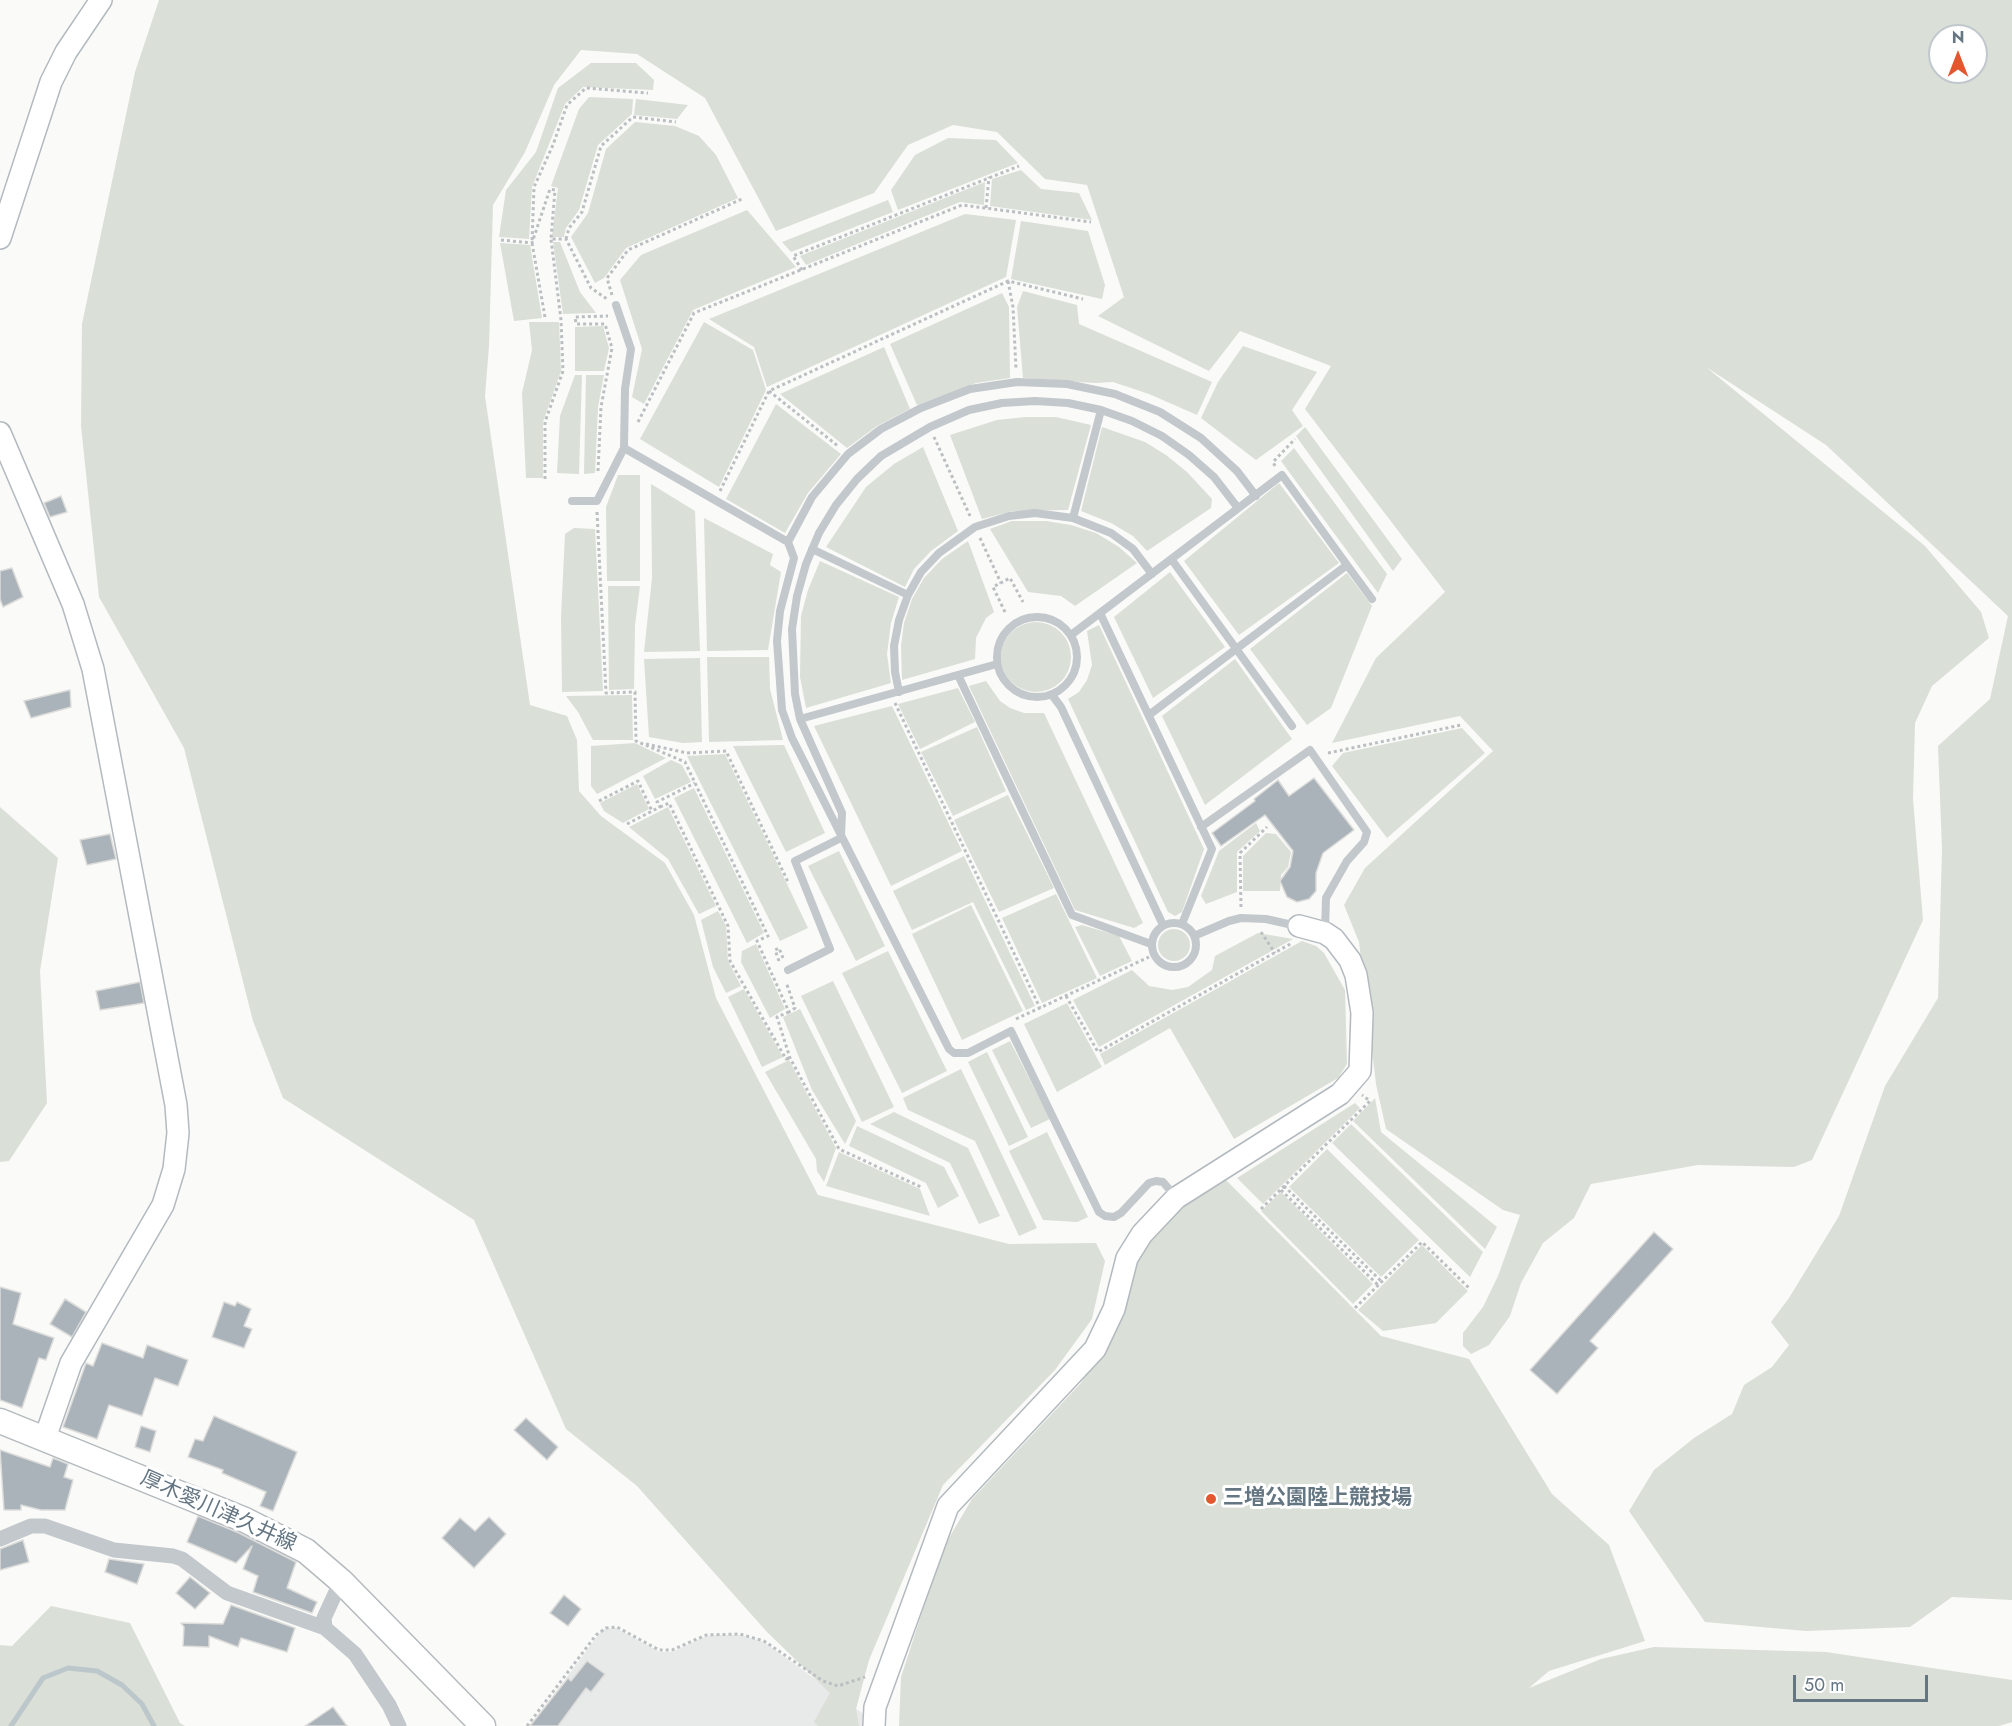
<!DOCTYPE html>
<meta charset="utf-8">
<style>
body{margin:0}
#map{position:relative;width:2012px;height:1726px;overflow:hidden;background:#fafaf8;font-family:Jost,sans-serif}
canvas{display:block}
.north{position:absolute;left:1928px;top:24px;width:60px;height:60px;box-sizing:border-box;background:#fff;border:2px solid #c1c8cd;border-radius:50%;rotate:0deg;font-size:16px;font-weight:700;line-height:24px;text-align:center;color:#657683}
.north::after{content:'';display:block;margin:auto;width:21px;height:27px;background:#e4572e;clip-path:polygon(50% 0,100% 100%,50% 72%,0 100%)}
.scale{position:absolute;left:1793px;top:1675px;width:135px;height:27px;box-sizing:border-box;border:3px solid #657683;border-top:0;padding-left:8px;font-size:18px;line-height:21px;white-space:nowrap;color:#657683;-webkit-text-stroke:4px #fff;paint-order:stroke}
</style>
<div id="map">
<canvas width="2012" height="1726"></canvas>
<div class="north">N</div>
<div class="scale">50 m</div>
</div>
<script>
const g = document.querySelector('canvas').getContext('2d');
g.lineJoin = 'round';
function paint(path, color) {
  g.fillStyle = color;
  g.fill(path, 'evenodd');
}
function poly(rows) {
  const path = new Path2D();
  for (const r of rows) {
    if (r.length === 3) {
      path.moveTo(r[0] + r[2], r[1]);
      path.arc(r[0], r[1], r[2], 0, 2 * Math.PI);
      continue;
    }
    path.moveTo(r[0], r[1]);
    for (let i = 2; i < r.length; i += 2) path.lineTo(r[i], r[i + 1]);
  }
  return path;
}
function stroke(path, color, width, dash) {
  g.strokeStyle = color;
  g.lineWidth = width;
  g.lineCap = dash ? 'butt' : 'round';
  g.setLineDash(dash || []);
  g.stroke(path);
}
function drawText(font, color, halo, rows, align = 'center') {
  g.font = font + ' Jost,"Noto Sans JP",sans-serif';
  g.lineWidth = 6;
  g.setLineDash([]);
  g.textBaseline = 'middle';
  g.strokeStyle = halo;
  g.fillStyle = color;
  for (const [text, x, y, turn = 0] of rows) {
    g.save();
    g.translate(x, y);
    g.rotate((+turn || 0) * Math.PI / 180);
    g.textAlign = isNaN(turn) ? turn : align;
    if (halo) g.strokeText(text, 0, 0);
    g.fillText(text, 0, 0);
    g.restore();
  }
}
paint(poly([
 [616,1628,660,1652,672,1652,706,1636,718,1635,741,1635,764,1642,865,1715,864,1726,531,1726,598,1635,604,1629]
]), '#e8e9e9');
paint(poly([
 [159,0,2012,0,2012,1600,1952,1597,1910,1627,1806,1631,1705,1622,1629,1511,1654,1470,1694,1438,1732,1414,1744,1385,1772,1367,1789,1345,1771,1322,1789,1298,1839,1216,1885,1086,1938,998,1942,849,1938,746,1990,699,2008,616,1826,445,1706,367,1925,546,1981,612,1989,638,1932,686,1915,723,1913,799,1923,920,1812,1160,1794,1167,1698,1165,1591,1184,1574,1218,1543,1243,1521,1283,1510,1316,1489,1345,1471,1354,1463,1346,1463,1333,1483,1307,1498,1276,1520,1215,1503,1210,1386,1129,1376,1084,1359,942,1344,905,1365,868,1493,751,1460,716,1332,743,1376,658,1445,592,1305,409,1331,366,1240,331,1209,371,1098,316,1124,297,1087,185,1045,179,997,132,953,125,908,145,874,193,776,231,705,98,637,54,581,50,554,85,525,152,493,205,489,346,485,396,530,705,567,716,577,740,579,791,601,816,665,863,694,915,716,998,818,1195,1009,1244,1096,1243,1105,1261,1092,1319,1055,1370,943,1485,869,1660,856,1709,859,1726,818,1726,814,1722,830,1693,767,1632,637,1486,566,1429,474,1220,283,1098,253,1021,184,748,99,597,81,426,82,324,135,72],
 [1940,36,1976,36,1976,72,1940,72],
 [591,63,636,63,654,80,653,90,583,87,565,104,532,187,529,239,499,237,506,190,536,152,558,88],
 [589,97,633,99,632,114,598,145,579,210,566,228,564,237,552,237,558,188,551,186,579,109],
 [636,99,688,105,677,119,634,115],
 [635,122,675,126,699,136,716,155,738,198,626,248,604,278,595,283,571,237,588,213,606,149],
 [948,138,996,140,1018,163,898,210,891,190,915,155],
 [1021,170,1041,189,1079,193,1092,220,990,206,992,179],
 [985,182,984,205,960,202,806,265,800,256],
 [888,200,893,212,791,252,782,242],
 [747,210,796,267,693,310,644,404,632,397,642,349,620,280,641,255],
 [965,214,1016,220,1006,277,767,387,754,347,709,319],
 [1021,221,1088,231,1105,285,1102,299,1011,279],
 [553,242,560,242,580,292,596,313,563,314],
 [500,243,530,245,542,318,514,321],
 [1023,291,1077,305,1079,324,1212,382,1197,415,1149,394,1113,382,1095,383,1023,378,1017,307],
 [1002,293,1009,307,1010,378,976,383,917,405,890,344],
 [529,322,559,322,561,371,543,422,543,478,526,478,522,393,532,350],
 [704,322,753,350,766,390,719,487,640,439],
 [603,326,609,348,604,371,575,371,575,327],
 [1243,346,1317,372,1292,410,1303,426,1256,460,1201,418,1218,382],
 [884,347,910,409,877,426,847,448,780,394],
 [575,375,582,375,579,474,557,473,560,416],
 [586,375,604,375,598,407,595,473,584,474],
 [776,404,841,454,808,493,785,533,726,499],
 [1025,417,1056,417,1091,425,1068,510,1013,511,982,519,950,435,997,420],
 [1102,427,1145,442,1166,455,1187,472,1212,499,1211,508,1147,551,1133,536,1111,523,1081,511],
 [1305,427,1402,559,1393,571,1296,436],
 [923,447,958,531,931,551,914,569,905,587,826,547,866,487,894,464],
 [1294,448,1387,574,1378,593,1281,461],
 [618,475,640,475,640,581,607,581,606,507],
 [1279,483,1339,563,1239,635,1184,561],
 [651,484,695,511,700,651,644,652,652,578],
 [704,518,773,554,770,565,781,572,768,650,707,651],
 [1012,521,1046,521,1071,525,1096,533,1119,547,1137,563,1075,606,1061,596,1028,592,990,529],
 [574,528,595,529,603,691,562,692,561,617,565,534],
 [968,541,994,612,986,618,976,638,975,659,902,680,901,646,904,623,912,599,924,578,942,559],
 [820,561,899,597,891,623,887,654,891,683,806,708,800,677,801,616,808,590],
 [1170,572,1225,647,1153,698,1114,617],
 [1347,573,1372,606,1331,708,1307,725,1250,649],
 [608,586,640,586,635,625,634,689,609,690],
 [1036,657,35],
 [1099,625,1204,849,1182,912,1175,916,1168,912,1068,699,1079,692,1087,680,1092,665,1087,631],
 [707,657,769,657,770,689,783,740,709,742],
 [700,658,702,742,683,743,649,737,644,659],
 [1235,659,1292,739,1205,805,1162,716],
 [986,681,1000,701,1010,708,1024,713,1044,713,1143,923,1134,928,1075,910,969,686],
 [958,688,975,722,920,749,898,704],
 [632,695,633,740,593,740,578,712,566,696],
 [892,706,962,851,891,886,814,726],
 [977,727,1006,791,953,816,921,752],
 [1462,728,1485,753,1387,838,1332,766,1343,753],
 [635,743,666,758,597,794,591,786,591,746],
 [784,745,825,833,786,852,733,746],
 [725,754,808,928,780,941,687,756],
 [671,760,682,765,691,782,655,799,643,776],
 [637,784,649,809,623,823,604,811,600,803],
 [694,788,764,933,747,943,674,798],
 [1008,795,1054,888,999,912,954,820],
 [0,807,58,858,40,971,47,1103,9,1161,0,1162],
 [668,807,716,906,699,914,668,859,629,827],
 [1256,823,1260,831,1237,852,1237,892,1206,904,1201,896,1219,851],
 [1266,833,1276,834,1291,852,1288,867,1281,875,1280,891,1243,891,1243,856],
 [839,851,885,946,856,961,808,866],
 [964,856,1035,1006,1026,1010,973,902,912,930,893,891],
 [1056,894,1097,978,1042,1003,1002,918],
 [971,905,1023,1011,962,1040,912,934],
 [718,911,726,926,728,961,741,986,726,993,713,967,701,920],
 [1082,925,1119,936,1132,961,1100,976,1075,927],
 [1174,945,16],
 [1258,933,1293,939,1099,1047,1073,1000,1132,970,1149,986,1172,990,1188,987,1212,970,1215,956],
 [1302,941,1316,946,1324,953,1345,990,1347,1064,1338,1078,1234,1139,1170,1028,1105,1065,1100,1054],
 [756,944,785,1009,770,1018,741,962,742,951],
 [888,951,947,1071,902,1093,842,973],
 [833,981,894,1107,862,1122,801,996],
 [744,989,783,1057,762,1067,728,997],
 [1067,1003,1102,1067,1057,1092,1024,1024],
 [800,1009,856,1121,845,1144,812,1090,783,1017],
 [1010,1041,1050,1119,1031,1128,992,1050],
 [987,1052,1028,1137,1009,1146,968,1062],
 [789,1060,836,1148,824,1182,817,1171,816,1159,765,1072],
 [961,1069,1037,1228,1019,1236,975,1141,908,1110,903,1098],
 [1375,1098,1381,1132,1497,1227,1485,1249,1353,1121],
 [1355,1103,1360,1108,1263,1204,1237,1178],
 [894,1112,968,1148,1000,1216,979,1224,950,1163,870,1124],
 [1351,1124,1483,1252,1470,1277,1332,1143],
 [857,1126,944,1167,959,1196,938,1208,926,1183,849,1146],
 [1047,1132,1088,1217,1077,1222,1043,1220,1009,1151],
 [1327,1149,1419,1240,1381,1277,1289,1187],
 [839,1152,920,1189,930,1216,826,1186],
 [1226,1180,1381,1336,1469,1359,1552,1494,1609,1545,1645,1641,1549,1671,1529,1688,1601,1659,1654,1647,1826,1652,2012,1680,2012,1722,1999,1726,899,1726,901,1677,943,1548,972,1499,1080,1384,1109,1343,1129,1280,1140,1255,1155,1233,1189,1198],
 [1281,1192,1373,1284,1353,1304,1261,1211],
 [1422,1245,1468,1291,1436,1323,1383,1331,1358,1310],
 [51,1606,130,1623,180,1723,185,1726,0,1726,0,1645,12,1646]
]), '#dadfd7');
stroke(poly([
 [11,1726,43,1678,68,1668,97,1671,122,1685,142,1704,154,1726]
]), '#bbc7cb', 5);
const building = poly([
 [61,496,67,512,50,517,44,503,61,496],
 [12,568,23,597,3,607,0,599,0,571,12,568],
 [70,690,71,707,31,718,24,701,70,690],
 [1314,778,1354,830,1323,853,1316,873,1316,891,1309,899,1297,902,1287,897,1280,881,1290,867,1293,851,1265,815,1221,846,1212,833,1255,801,1254,799,1278,780,1289,796,1314,778],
 [110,834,116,859,87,865,80,840,110,834],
 [140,982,144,1003,100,1010,96,991,140,982],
 [1654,1232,1673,1249,1590,1341,1598,1348,1557,1394,1530,1370,1654,1232],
 [0,1287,21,1293,13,1324,54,1338,46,1360,39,1358,22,1408,0,1400,0,1287],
 [65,1299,86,1312,72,1337,50,1324,65,1299],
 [224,1302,235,1306,237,1302,251,1309,244,1326,252,1329,244,1348,212,1337,224,1302],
 [102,1343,143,1358,147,1345,188,1360,178,1386,155,1378,142,1416,109,1405,97,1439,63,1427,86,1363,93,1366,102,1343],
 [214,1416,297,1452,273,1511,260,1506,266,1492,222,1473,223,1470,188,1457,195,1439,203,1441,214,1416],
 [526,1418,558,1447,547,1460,514,1430,526,1418],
 [141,1426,156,1431,150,1452,135,1447,141,1426],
 [0,1450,50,1467,53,1458,68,1464,64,1477,73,1480,65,1510,41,1510,21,1505,21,1510,4,1510,0,1450],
 [198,1516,239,1533,296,1562,287,1588,317,1602,312,1613,253,1592,258,1576,243,1569,252,1546,236,1563,187,1542,198,1516],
 [489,1517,506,1534,474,1568,442,1538,460,1518,475,1531,489,1517],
 [23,1540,29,1562,0,1570,0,1549,23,1540],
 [109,1559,144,1564,137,1584,105,1572,109,1559],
 [190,1577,210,1593,195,1609,176,1593,190,1577],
 [564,1595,581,1609,568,1626,550,1613,564,1595],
 [231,1605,295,1628,287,1652,241,1638,238,1647,209,1636,209,1647,183,1646,184,1627,181,1623,223,1624,231,1605],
 [587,1661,605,1674,591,1692,586,1688,558,1726,530,1726,568,1678,571,1681,587,1661],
 [333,1707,347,1726,305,1726,333,1707]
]);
paint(building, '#aab3b9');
stroke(building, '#dcdcda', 1.5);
const secondary = poly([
 [0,238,51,82,66,52,101,0],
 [0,433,73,604,93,669,176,1105,178,1133,174,1169,163,1205,71,1363,45,1438],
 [874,1726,875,1707,948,1506,1095,1349,1114,1309,1127,1258,1142,1234,1176,1198,1340,1094,1360,1071,1362,1013,1356,975,1350,960,1334,939,1325,933,1299,926]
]);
const primary = poly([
 [0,1421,245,1520,306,1551,341,1581,483,1726]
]);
stroke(secondary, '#b3babf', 24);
stroke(primary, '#b5babe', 27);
stroke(poly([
 [986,208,989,177],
 [566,239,569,228,582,212,601,146,633,117,676,122],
 [501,240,532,243,550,189,555,190,551,239,566,239,591,288,607,299],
 [802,270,793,256,1019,166],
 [1008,281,1013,307,1016,369],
 [612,295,607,278,628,250,742,199],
 [545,317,532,243,534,187,553,145,567,105,586,88,648,93],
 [769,391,838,446],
 [638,422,694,313,962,205,1091,222],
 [934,437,970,516],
 [1275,466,1273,462,1295,439],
 [598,471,601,407,612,348,605,324,576,324,575,317,608,316],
 [545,479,545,422,563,371,561,320,551,239],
 [720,491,769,391,1008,281,1083,299],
 [597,512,606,693,635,692,636,741,685,762,768,936,757,941,789,1012,795,1008,786,982],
 [980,538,1001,583],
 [1005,612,993,587,1010,578,1023,602],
 [895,703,1040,1008],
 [646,744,687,753,726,751,789,884],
 [1328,753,1461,725],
 [599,801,638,781,652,811],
 [660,807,669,803,728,926,730,961,786,1059,790,1058],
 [627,824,660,807,657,802,695,783],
 [1241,907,1240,853,1267,827],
 [1261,932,1275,953],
 [779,961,775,950,779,948,783,958],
 [1066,996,1098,1052,1292,943],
 [789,1012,777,1017,790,1058,839,1149,923,1188],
 [1016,1019,1149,957],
 [1284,1186,1382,1282],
 [1281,1190,1378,1285],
 [1261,1209,1370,1101,1362,1095],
 [1355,1308,1422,1242,1469,1288],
 [527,1726,596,1635,606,1628,617,1627,659,1650,672,1650,706,1635,740,1634,764,1641,823,1681,838,1686,865,1677]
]), '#bbbfc2', 3, [3, 3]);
stroke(poly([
 [616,305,631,349,625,389,624,448,788,542,794,558,780,611,777,641,782,710,792,738,949,1049,954,1053,968,1053,1011,1031,1099,1212,1105,1216,1114,1217,1121,1213,1149,1183,1156,1181,1163,1182,1175,1196],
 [572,501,597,501,624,448],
 [1073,518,1101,410],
 [788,542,812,497,848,454,881,429,921,408,970,389,1017,382,1067,384,1115,394,1160,412,1201,438,1237,471,1256,496],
 [812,549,908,595],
 [1172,560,1292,726],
 [1347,565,1372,599],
 [1100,613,1212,849,1182,924],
 [1037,657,40],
 [1071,635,1282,475,1347,565,1149,715],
 [958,675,1072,915,1151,944],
 [899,692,895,672,894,646,899,620,908,595,921,572,939,553,975,527,1009,516,1035,513,1073,518,1111,533,1133,549,1152,574],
 [1052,695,1061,707,1163,925],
 [800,719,997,664],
 [1201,827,1310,750,1367,832,1364,842,1347,861,1326,898,1325,931],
 [841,836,842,813,800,719,795,694,792,629,797,596,806,564,819,533,836,505,857,479,881,456,930,427,969,410,1002,403,1035,401,1068,403,1101,410,1132,421,1162,436,1189,455,1214,477,1238,508],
 [1174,945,22],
 [1194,936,1229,921,1241,918,1266,919,1297,926],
 [788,970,830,949,795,861,841,838]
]), '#c3c8cc', 8);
stroke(poly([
 [0,1539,31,1526,45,1526,114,1550,173,1556,182,1559,227,1593,325,1628],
 [341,1581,324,1618,325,1628,355,1654,389,1705,399,1726]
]), '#c3c8cc', 15);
stroke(secondary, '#fff', 21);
stroke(primary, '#fff', 24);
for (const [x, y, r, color] of [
 [1211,1499,6,"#e4572e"]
]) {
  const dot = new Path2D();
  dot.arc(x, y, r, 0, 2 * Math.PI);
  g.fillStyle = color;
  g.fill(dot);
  stroke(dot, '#fff', 2);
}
drawText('bold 21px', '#657683', '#fff', [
 ["三増公園陸上競技場",1223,1499]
], 'left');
drawText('21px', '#657683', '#fff', [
 ["厚木愛川津久井線",218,1512,24]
]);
</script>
